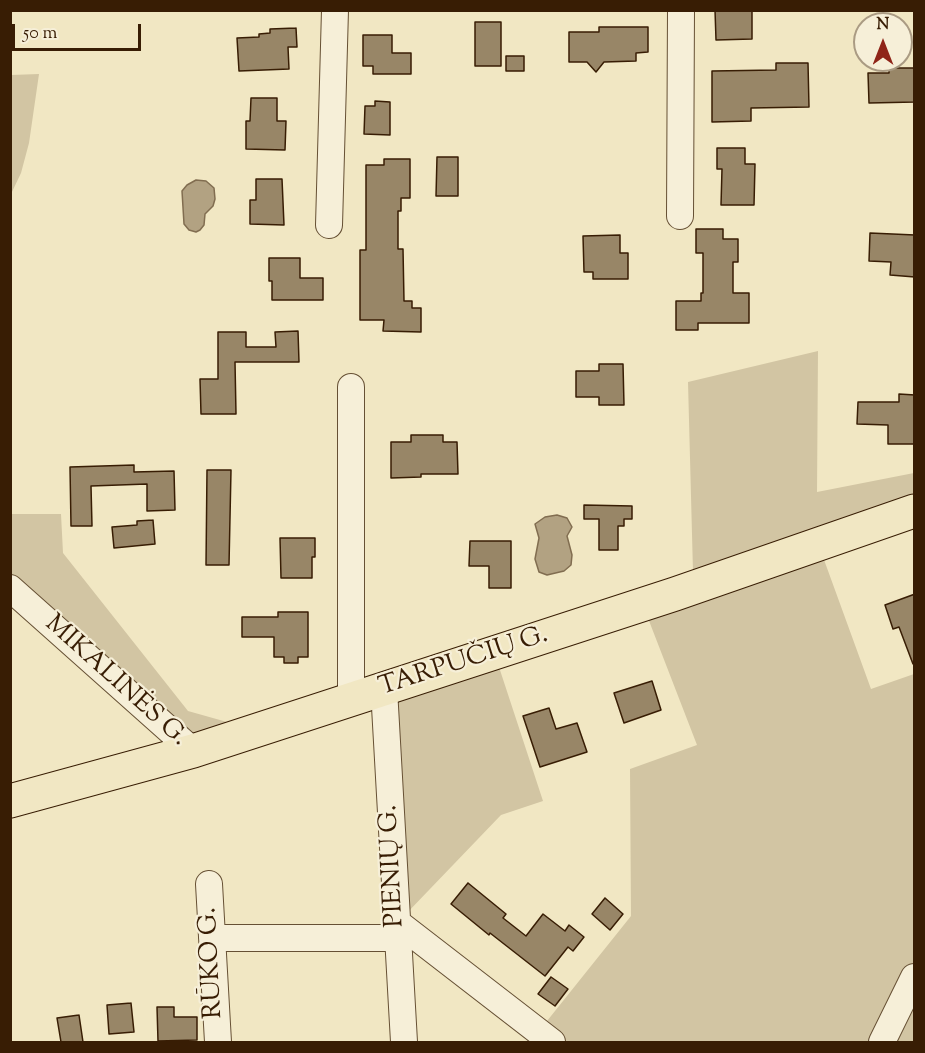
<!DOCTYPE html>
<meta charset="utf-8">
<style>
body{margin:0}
#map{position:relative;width:925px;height:1053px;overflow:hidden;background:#f1e7c3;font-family:"Sorts Mill Goudy",serif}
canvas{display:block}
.frame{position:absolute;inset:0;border:12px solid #381d04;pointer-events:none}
.north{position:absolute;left:853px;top:12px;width:60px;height:60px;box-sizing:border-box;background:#f6efd8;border:2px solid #aa9b83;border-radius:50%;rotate:0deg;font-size:16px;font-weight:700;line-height:24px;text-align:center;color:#381d04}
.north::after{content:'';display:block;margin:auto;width:21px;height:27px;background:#8f2418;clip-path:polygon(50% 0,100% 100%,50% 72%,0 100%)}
.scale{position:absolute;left:12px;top:24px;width:129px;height:27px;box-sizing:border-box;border:3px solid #381d04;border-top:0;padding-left:8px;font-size:18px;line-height:21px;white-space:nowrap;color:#381d04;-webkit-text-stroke:4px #f6efd8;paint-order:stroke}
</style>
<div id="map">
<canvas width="925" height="1053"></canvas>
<div class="frame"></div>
<div class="north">N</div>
<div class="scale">50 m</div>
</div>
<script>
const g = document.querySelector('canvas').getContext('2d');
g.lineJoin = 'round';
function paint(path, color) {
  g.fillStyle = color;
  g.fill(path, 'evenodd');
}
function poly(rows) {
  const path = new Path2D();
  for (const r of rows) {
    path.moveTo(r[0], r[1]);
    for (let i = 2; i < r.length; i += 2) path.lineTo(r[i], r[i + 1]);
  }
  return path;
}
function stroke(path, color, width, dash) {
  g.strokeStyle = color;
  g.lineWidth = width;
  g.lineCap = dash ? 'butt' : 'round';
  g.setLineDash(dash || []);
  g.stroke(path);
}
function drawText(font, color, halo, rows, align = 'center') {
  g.font = font + ' "Sorts Mill Goudy",serif';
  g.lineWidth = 4.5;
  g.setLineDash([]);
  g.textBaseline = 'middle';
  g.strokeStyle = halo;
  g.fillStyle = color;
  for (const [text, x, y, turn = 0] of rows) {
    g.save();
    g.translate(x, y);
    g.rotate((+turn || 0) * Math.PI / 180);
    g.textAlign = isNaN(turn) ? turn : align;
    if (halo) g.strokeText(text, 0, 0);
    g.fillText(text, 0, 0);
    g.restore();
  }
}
paint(poly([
 [39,74,29,143,21,173,11,194,11,75],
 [818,351,817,492,914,473,914,511,819,546,871,689,914,674,914,1042,552,1042,539,1031,631,916,630,769,697,745,646,613,193,751,11,588,11,514,61,514,63,553,188,711,227,722,693,572,688,382],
 [498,664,543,801,501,815,405,915,390,712,400,695]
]), '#d2c5a3');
const water = poly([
 [196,180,206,181,214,188,215,199,213,206,205,214,204,225,200,230,196,232,189,230,184,224,182,191,187,185,196,180],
 [557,515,567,518,572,527,567,536,572,555,571,565,564,571,547,575,539,572,535,559,539,538,535,524,545,517,557,515]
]);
paint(water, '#b2a282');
stroke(water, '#816d50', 1.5);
const building = poly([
 [715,10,752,10,752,39,716,40,715,10],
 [475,22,501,22,501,66,475,66,475,22],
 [599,27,648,27,648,52,636,53,636,61,604,62,596,72,587,62,569,62,569,32,599,32,599,27],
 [296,28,297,47,288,47,289,69,239,71,237,38,259,37,259,34,270,33,270,29,296,28],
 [363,35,392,35,392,53,411,53,411,74,373,74,373,66,363,66,363,35],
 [506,56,524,56,524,71,506,71,506,56],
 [776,63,808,63,809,107,751,108,751,121,712,122,712,71,776,70,776,63],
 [889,68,915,68,915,102,869,103,868,73,889,73,889,68],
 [251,98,277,98,277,121,286,121,285,150,246,149,246,121,250,121,251,98],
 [375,101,390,102,390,135,364,134,365,106,375,106,375,101],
 [717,148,745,148,745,164,755,164,754,205,721,205,722,169,717,169,717,148],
 [437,157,458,157,458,196,436,196,437,157],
 [384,159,410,159,410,198,401,198,401,211,398,211,398,249,403,249,404,301,412,301,412,308,421,308,421,332,383,331,384,320,360,320,360,250,366,250,366,165,384,165,384,159],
 [256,179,282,179,284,225,250,224,250,200,256,200,256,179],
 [696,229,723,229,723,239,738,239,738,262,733,262,733,293,749,293,749,323,698,323,698,330,676,330,676,301,701,301,701,293,703,293,703,253,696,253,696,229],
 [870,233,915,235,915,277,890,275,891,262,869,261,870,233],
 [620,235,620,253,628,253,628,279,593,279,593,272,584,272,583,236,620,235],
 [269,258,300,258,300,278,323,278,323,300,272,300,272,281,269,281,269,258],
 [298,331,299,362,235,362,236,414,201,414,200,379,218,379,218,332,246,332,246,347,276,347,275,332,298,331],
 [599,364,623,364,624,405,599,405,599,397,576,397,576,371,599,371,599,364],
 [899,394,915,395,915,444,888,444,888,425,857,424,858,402,899,402,899,394],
 [411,435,443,435,443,442,457,442,458,474,421,474,421,477,391,478,391,442,411,442,411,435],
 [134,465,134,472,174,471,175,510,147,511,147,484,91,486,92,526,71,526,70,467,134,465],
 [207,470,231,470,229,565,206,565,207,470],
 [584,505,632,506,632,519,624,519,624,526,618,526,618,550,599,550,599,519,584,519,584,505],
 [153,520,155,544,114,548,112,527,137,525,137,521,153,520],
 [280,538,315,538,315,557,312,557,312,578,281,578,280,538],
 [470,541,511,541,511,588,489,588,489,566,469,566,470,541],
 [915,594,915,664,913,664,899,627,893,629,885,605,915,594],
 [278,612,308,612,308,657,298,657,298,663,284,663,284,657,274,657,274,637,242,637,242,617,278,617,278,612],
 [652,681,661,710,624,723,614,693,652,681],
 [549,708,556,729,577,723,587,752,540,767,523,716,549,708],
 [468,883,506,914,503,918,526,936,543,914,565,931,569,925,584,937,573,951,568,947,545,976,490,933,489,935,451,904,468,883],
 [605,898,623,914,610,930,592,914,605,898],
 [551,977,568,989,555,1006,538,994,551,977],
 [131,1003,134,1032,109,1034,107,1005,131,1003],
 [157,1007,174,1007,174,1017,197,1017,197,1040,158,1041,157,1007],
 [79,1015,83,1042,61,1042,57,1018,79,1015]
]);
paint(building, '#988667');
stroke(building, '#381d04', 1.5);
const minor = poly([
 [680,216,681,10],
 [329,225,335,10],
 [351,387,351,700],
 [10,588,193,751],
 [384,689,404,1042],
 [209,884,218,1042],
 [398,923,552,1042],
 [212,938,398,938],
 [882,1042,914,977]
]);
const major = poly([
 [10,801,193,751,675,594,914,511]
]);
stroke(minor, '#665034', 28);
stroke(major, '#381d04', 35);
stroke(minor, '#f6efd8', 26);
stroke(major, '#f1e7c3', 33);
drawText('26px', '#381d04', '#f6efd8', [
 ["TARPUČIŲ G.",464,663,-18],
 ["MIKALINĖS G.",115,682,42],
 ["PIENIŲ G.",394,866,-93],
 ["RŪKO G.",213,963,-93]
]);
</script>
